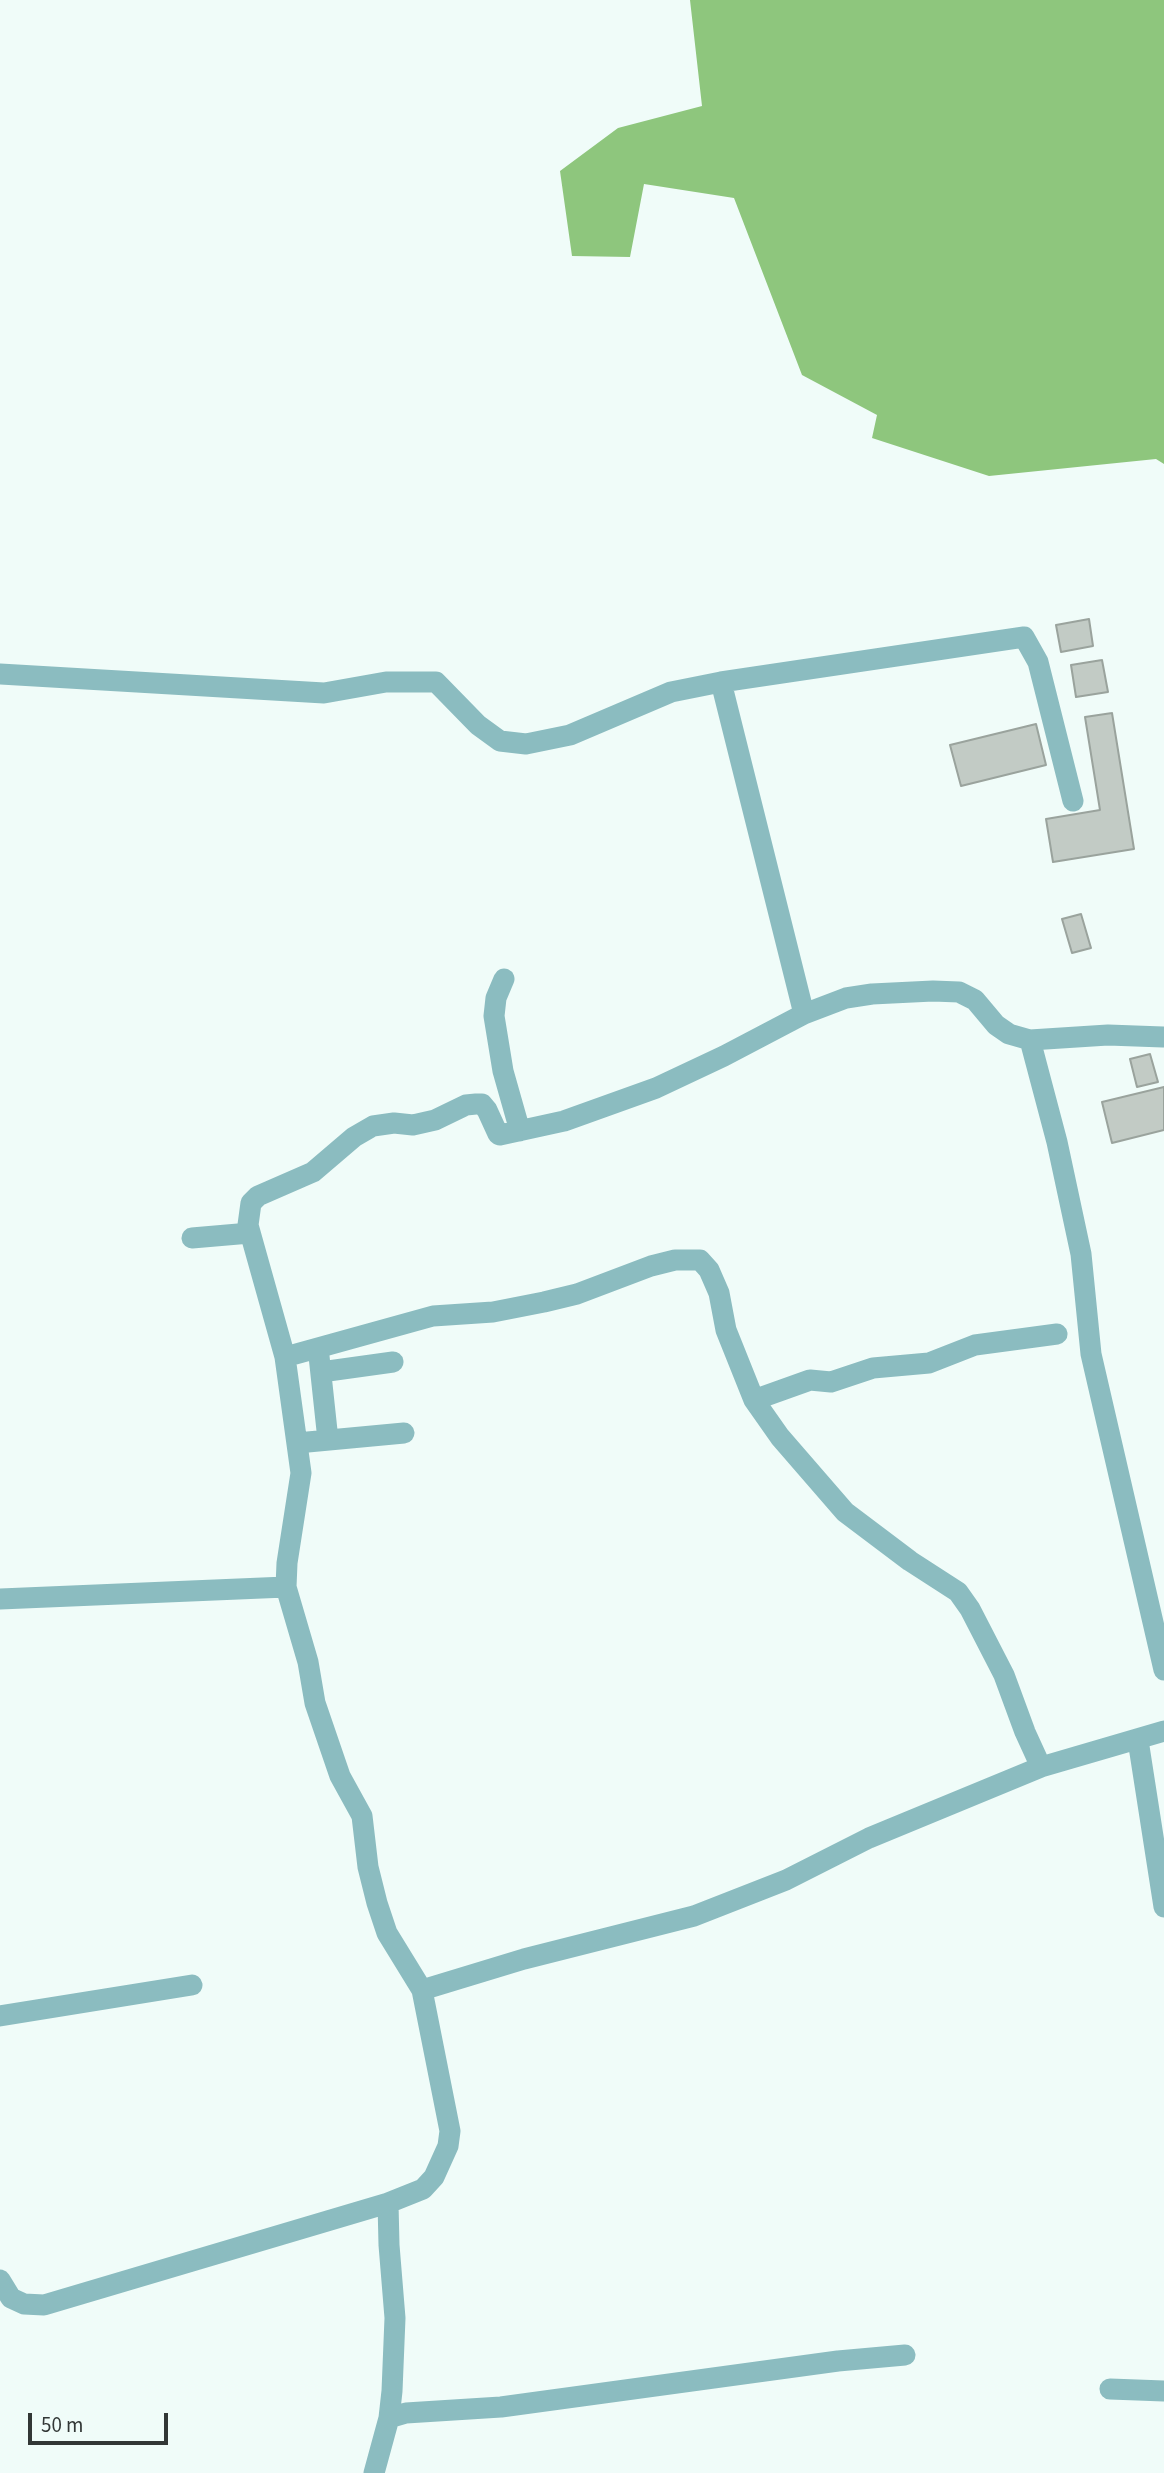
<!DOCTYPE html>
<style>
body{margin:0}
#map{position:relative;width:1164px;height:2473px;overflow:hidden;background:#f0fcf9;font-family:"Source Sans 3",sans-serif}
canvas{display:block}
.scale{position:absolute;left:28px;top:2413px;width:140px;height:32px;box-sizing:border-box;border:4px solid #323736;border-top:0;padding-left:9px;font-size:21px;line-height:24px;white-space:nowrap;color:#323736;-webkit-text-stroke:5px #f0fcf9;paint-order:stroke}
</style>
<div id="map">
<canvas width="1164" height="2473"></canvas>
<div class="scale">50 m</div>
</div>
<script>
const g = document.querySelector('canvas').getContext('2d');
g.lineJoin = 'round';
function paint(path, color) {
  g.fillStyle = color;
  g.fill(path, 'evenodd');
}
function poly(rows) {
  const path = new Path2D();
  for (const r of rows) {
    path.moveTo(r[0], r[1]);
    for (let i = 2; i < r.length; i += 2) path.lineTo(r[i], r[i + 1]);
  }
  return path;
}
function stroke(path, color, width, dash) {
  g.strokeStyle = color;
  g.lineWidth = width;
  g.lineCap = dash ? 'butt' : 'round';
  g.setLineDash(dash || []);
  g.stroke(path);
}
paint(poly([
 [690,0,1164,0,1164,464,1156,459,989,476,872,438,877,415,802,375,734,198,644,184,630,257,572,256,560,171,618,128,702,106]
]), '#8ec67d');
const building = poly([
 [1089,619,1093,646,1061,652,1056,625,1089,619],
 [1102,660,1108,692,1076,697,1071,665,1102,660],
 [1112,713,1134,849,1053,862,1046,819,1100,810,1085,717,1112,713],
 [1036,724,1046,765,961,786,950,745,1036,724],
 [1081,914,1091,948,1072,953,1062,919,1081,914],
 [1150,1054,1158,1082,1137,1087,1130,1059,1150,1054],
 [1164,1087,1164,1130,1112,1143,1102,1102,1164,1087]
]);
paint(building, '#c2cbc5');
stroke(building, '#9aa39d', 2);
stroke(poly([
 [0,674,324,693,386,682,436,682,478,725,500,741,526,744,570,735,671,692,721,682,804,1014,846,998,872,994,933,991,959,992,975,1000,996,1025,1009,1034,1030,1040,1057,1142,1081,1254,1091,1354,1164,1670],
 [721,682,1024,637,1038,662,1073,801],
 [504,979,496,998,494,1016,503,1071,520,1131],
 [1030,1040,1108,1035,1163,1037],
 [192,1238,250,1233],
 [319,1356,328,1440],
 [285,1357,433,1316,493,1312,544,1302,577,1294,651,1266,675,1260,700,1260,709,1270,719,1293,726,1330,754,1400,780,1437,845,1512,910,1561,958,1592,970,1609,1004,1675,1025,1732,1041,1767],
 [321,1372,393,1362],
 [754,1400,810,1380,831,1382,873,1368,929,1363,975,1345,1057,1334],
 [297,1443,404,1433],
 [0,1599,286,1587],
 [1138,1740,1164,1907],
 [422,1990,387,1933,377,1903,368,1867,362,1816,340,1776,315,1703,308,1662,286,1587,287,1563,301,1473,285,1357,248,1225,251,1203,258,1196,313,1172,354,1137,373,1126,394,1123,413,1125,435,1120,466,1105,476,1104,482,1104,487,1110,498,1134,500,1135,564,1121,656,1088,724,1056,804,1014],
 [0,2016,192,1985],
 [0,2280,11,2298,24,2304,44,2305,388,2203],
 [1110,2389,1164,2391],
 [389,2418,406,2413,501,2407,838,2361,905,2355],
 [374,2473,389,2418,392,2391,395,2318,389,2245,388,2203,423,2189,434,2177,448,2146,450,2131,422,1990,524,1959,694,1916,786,1880,869,1838,1041,1767,1164,1731]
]), '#8bbcc0', 21);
</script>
